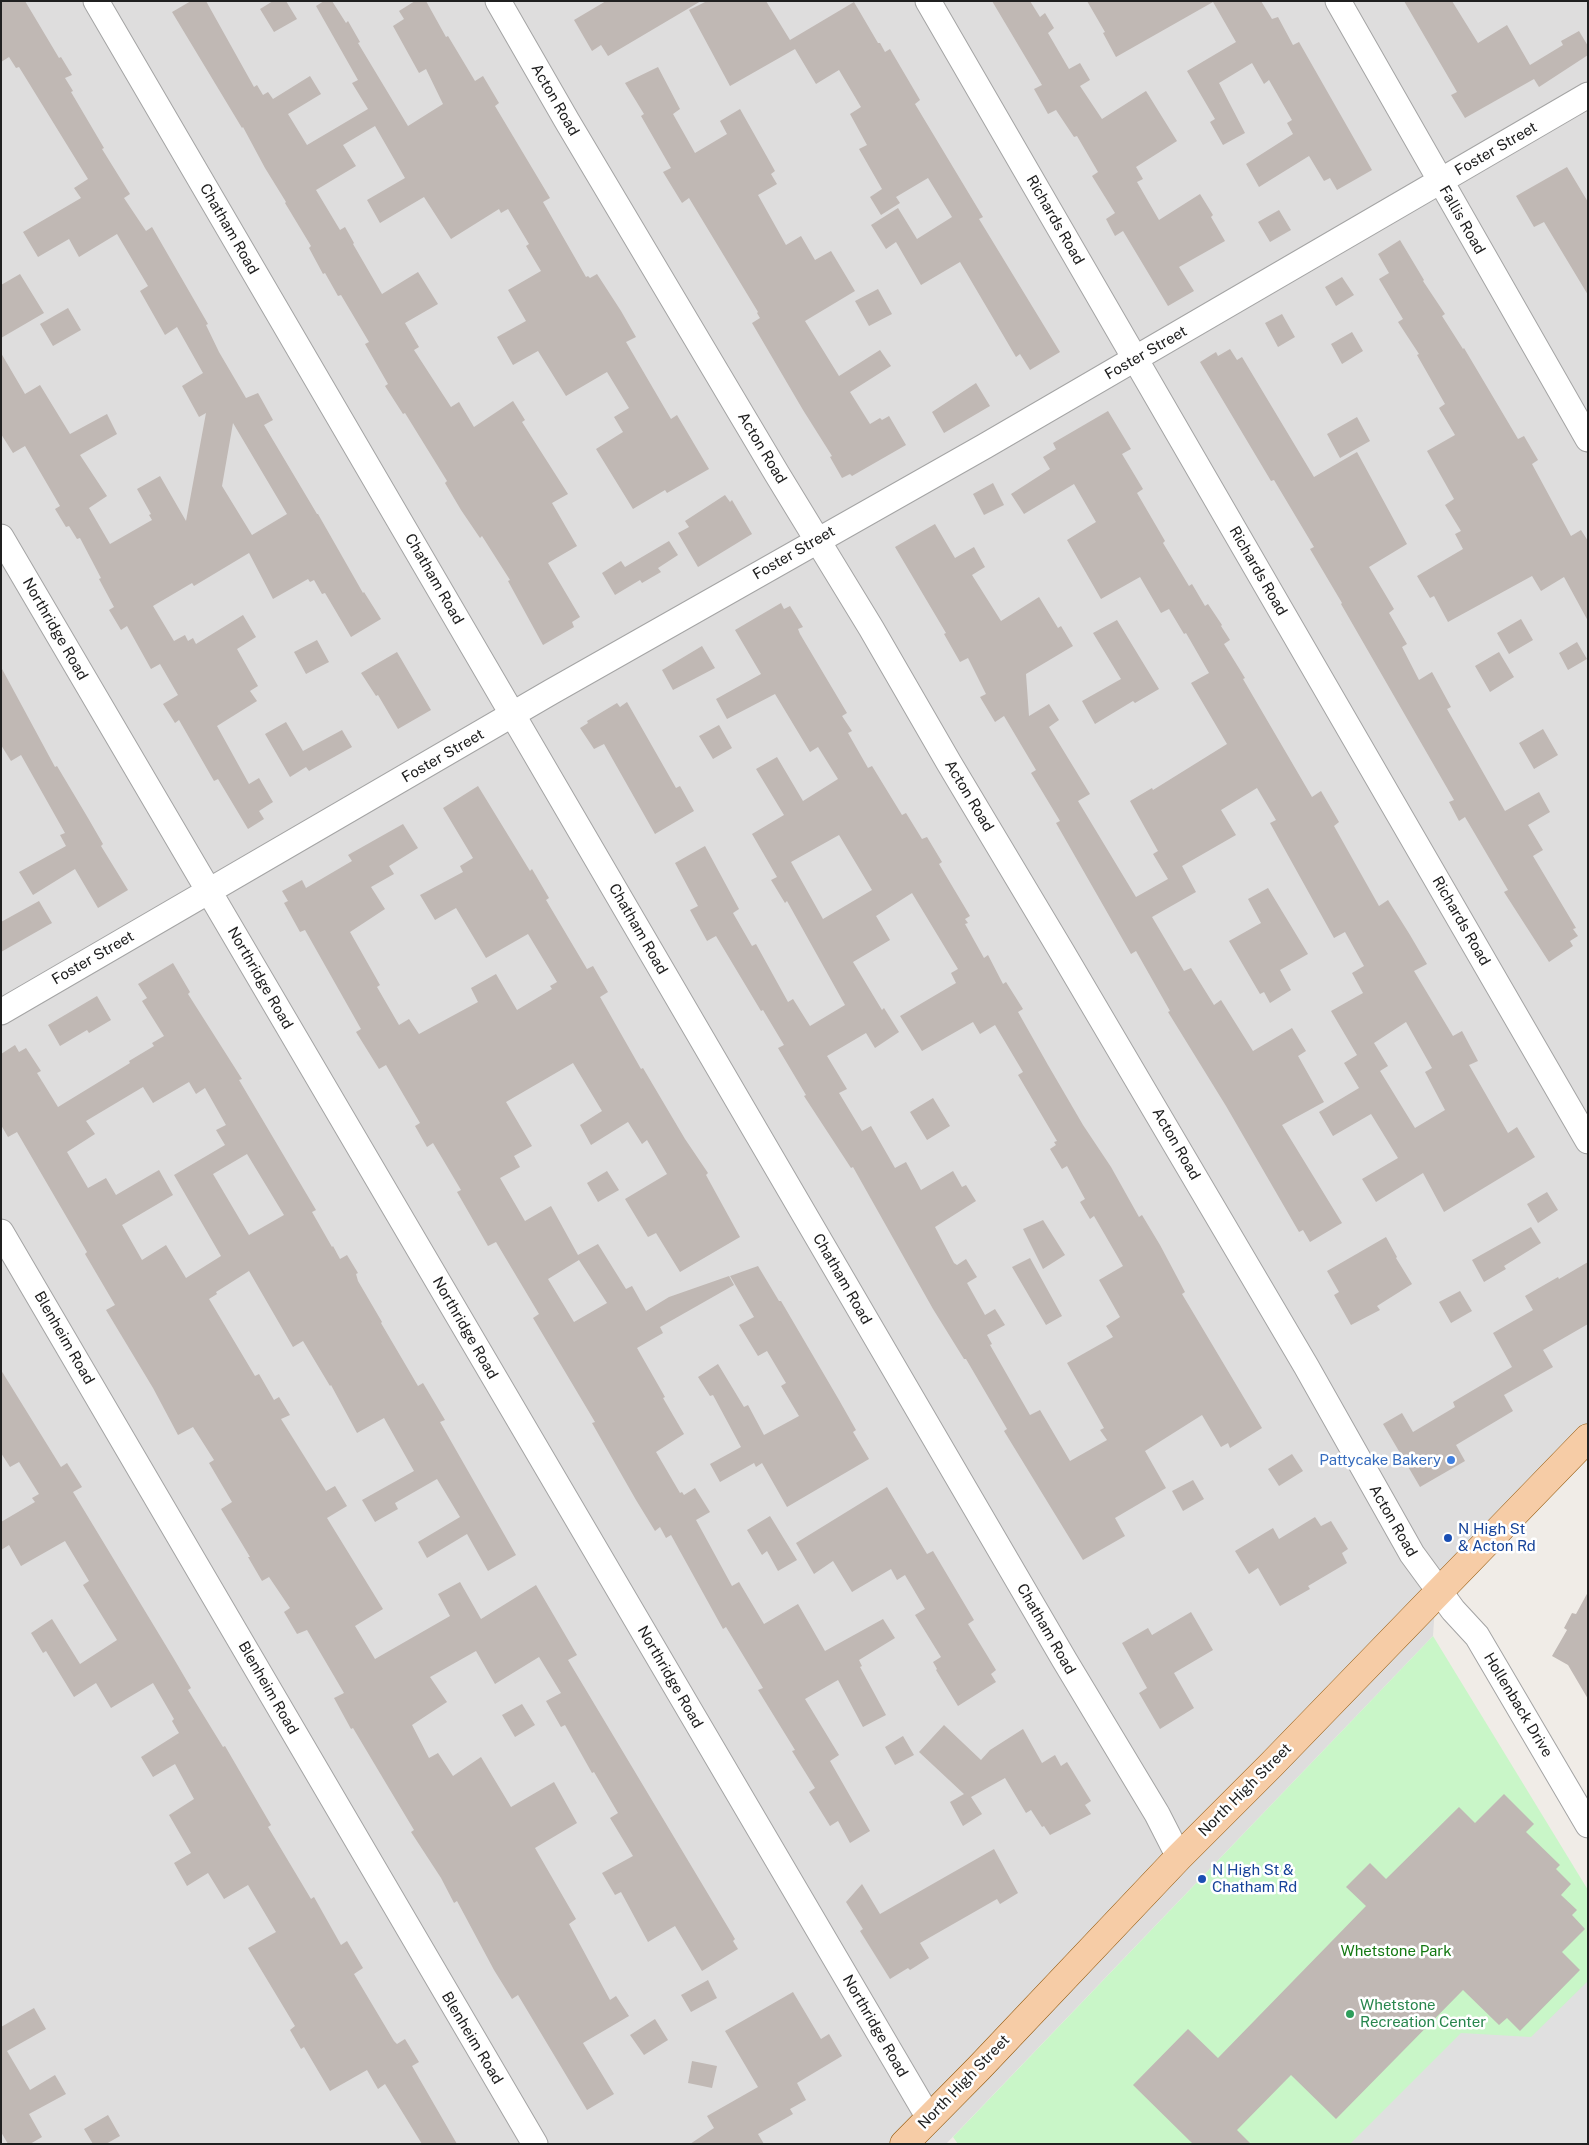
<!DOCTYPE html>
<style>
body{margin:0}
#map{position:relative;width:1589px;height:2145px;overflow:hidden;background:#f0ece7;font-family:"Public Sans",sans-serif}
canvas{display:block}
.frame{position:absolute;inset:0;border:2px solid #202020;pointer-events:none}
</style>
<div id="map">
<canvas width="1589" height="2145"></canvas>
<div class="frame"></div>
</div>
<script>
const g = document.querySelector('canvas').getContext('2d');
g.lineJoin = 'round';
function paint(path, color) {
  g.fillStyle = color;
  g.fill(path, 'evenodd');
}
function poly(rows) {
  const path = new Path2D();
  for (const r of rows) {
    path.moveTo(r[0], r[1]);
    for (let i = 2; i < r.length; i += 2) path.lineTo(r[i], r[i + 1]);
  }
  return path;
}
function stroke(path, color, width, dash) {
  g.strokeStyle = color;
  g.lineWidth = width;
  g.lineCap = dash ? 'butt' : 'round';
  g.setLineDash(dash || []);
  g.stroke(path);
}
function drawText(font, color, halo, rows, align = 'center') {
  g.font = font + ' "Public Sans",sans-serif';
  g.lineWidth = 5;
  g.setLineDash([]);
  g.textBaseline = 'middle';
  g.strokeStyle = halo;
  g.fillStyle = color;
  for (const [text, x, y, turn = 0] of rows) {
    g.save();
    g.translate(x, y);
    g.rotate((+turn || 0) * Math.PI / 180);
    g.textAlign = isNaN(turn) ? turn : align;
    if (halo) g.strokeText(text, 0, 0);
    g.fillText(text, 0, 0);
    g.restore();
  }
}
paint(poly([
 [1,1,1588,1,1588,1434,1436,1591,1433,1636,946,2144,1,2144]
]), '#dedddd');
paint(poly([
 [1433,1636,1588,1890,1588,2144,958,2144,953,2137]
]), '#c9f6c8');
paint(poly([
 [1588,1981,1588,2144,1350,2144,1461,2033,1531,2037]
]), '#e0e0e0');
paint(poly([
 [1,1,25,1,59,58,61,57,72,75,65,78,73,91,71,92,104,148,102,149,130,194,124,198,146,231,152,227,208,324,206,325,219,352,246,398,258,393,273,420,264,425,317,514,318,514,363,593,364,592,381,619,351,637,325,593,322,594,314,580,310,582,308,579,273,599,249,553,194,586,192,583,153,606,174,641,185,635,188,641,193,638,196,644,243,615,256,637,237,649,258,686,250,691,257,701,217,726,249,784,259,778,273,802,259,811,264,819,248,829,218,779,214,781,179,720,175,723,163,704,178,695,160,664,151,669,127,626,121,630,109,610,114,607,99,579,101,578,80,538,77,539,69,526,66,527,55,509,60,506,25,446,13,453,1,434,1,353,25,394,40,385,70,434,107,414,117,434,80,455,107,496,89,508,110,544,152,520,149,515,151,514,137,489,160,476,186,521,206,413,199,417,182,386,203,373,177,327,165,335,140,291,148,286,117,234,79,257,69,239,38,257,23,232,81,198,74,188,88,179,19,67,16,68,9,57,1,62],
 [233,423,287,514,252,535,222,486],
 [191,1,206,1,254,87,257,85,263,95,268,92,273,99,310,76,321,94,288,114,307,145,368,109,352,83,358,80,316,6,324,1,332,1,346,23,348,21,360,42,358,43,408,126,443,104,426,69,419,73,393,26,404,19,399,11,415,1,426,1,446,37,448,36,475,81,483,76,499,103,495,106,550,198,543,202,586,277,588,276,590,278,597,274,621,311,636,337,626,342,671,419,677,415,709,469,667,493,665,490,633,509,596,449,623,432,614,417,629,408,607,372,566,396,538,351,513,365,497,337,526,321,508,290,541,271,526,246,529,244,508,209,501,213,499,209,451,239,424,197,380,223,367,200,405,178,375,126,343,145,356,166,316,190,340,230,345,227,354,243,353,244,382,294,418,272,438,304,405,323,419,347,414,350,451,407,459,402,474,427,513,401,525,420,522,422,568,494,552,503,577,546,548,563,580,617,572,622,574,627,543,645,508,581,510,580,482,536,480,538,461,510,445,483,447,481,405,413,403,414,385,386,388,384,365,344,369,342,341,295,338,296,325,273,323,274,309,248,311,246,285,203,286,202,265,168,243,127,242,128,172,12],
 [273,1,286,1,297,19,274,32,260,9],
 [606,1,701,1,608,56,601,45,592,51,574,20],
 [707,1,766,1,790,40,854,2,878,43,880,43,885,52,890,49,920,100,915,104,983,217,979,219,1060,352,1030,370,1020,354,1016,357,960,262,921,285,896,242,886,249,871,225,898,208,917,239,952,217,928,178,896,197,900,203,881,215,870,197,882,189,859,149,867,145,850,114,861,107,839,70,816,84,795,49,730,86,689,10],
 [992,1,1030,1,1040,17,1045,13,1054,28,1048,33,1069,69,1080,63,1090,80,1080,86,1102,119,1146,91,1177,141,1136,167,1143,179,1137,182,1159,220,1200,194,1213,215,1211,217,1225,241,1179,267,1194,291,1168,306,1123,231,1115,236,1106,219,1115,213,1092,176,1098,172,1077,136,1074,137,1056,110,1048,114,1034,89,1042,85],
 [1087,1,1261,1,1272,19,1278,17,1293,45,1299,42,1372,170,1337,190,1330,178,1324,181,1309,156,1259,187,1246,164,1293,134,1287,123,1292,120,1269,80,1264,84,1252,63,1219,83,1245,133,1223,145,1210,122,1215,119,1187,71,1236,42,1213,2,1116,57,1103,33,1105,32],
 [1404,1,1452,1,1478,43,1507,25,1530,65,1563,45,1561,41,1579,31,1588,46,1588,55,1539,87,1534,79,1465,118,1451,95,1457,92],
 [658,67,680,109,673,114,695,153,727,134,720,121,740,109,775,171,771,174,777,184,758,195,786,245,801,236,815,260,831,251,855,291,805,321,839,376,880,350,891,366,850,392,870,424,880,418,882,420,889,416,906,445,852,476,850,474,842,478,830,457,832,456,803,410,752,323,760,318,757,313,758,312,689,198,682,203,663,172,671,168,641,116,644,114,625,83],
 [1567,167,1588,202,1588,295,1544,222,1534,227,1516,196],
 [1279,210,1291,230,1270,242,1258,222],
 [1400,240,1424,280,1423,281,1445,314,1442,316,1463,349,1464,348,1518,439,1524,436,1538,460,1532,464,1571,536,1581,530,1588,541,1588,621,1564,577,1541,591,1532,576,1448,622,1434,596,1430,598,1417,576,1463,549,1455,534,1461,531,1445,505,1454,499,1427,451,1455,435,1439,408,1445,404,1417,355,1419,354,1398,322,1403,319,1379,279,1389,273,1378,254],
 [20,274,44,313,1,338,1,285],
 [1342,277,1354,295,1336,306,1325,287],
 [878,289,892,314,869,326,855,301],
 [68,308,81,330,53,346,40,324],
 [1282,314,1295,337,1278,347,1265,323],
 [1352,332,1363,351,1342,364,1331,344],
 [1230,349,1237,360,1242,357,1314,477,1357,452,1407,544,1369,567,1394,609,1389,613,1407,644,1402,647,1419,680,1432,672,1451,707,1447,709,1505,811,1539,792,1550,812,1528,825,1543,850,1533,856,1576,928,1573,929,1578,936,1570,941,1573,946,1549,962,1504,892,1508,890,1465,817,1459,821,1449,802,1454,800,1341,604,1342,603,1310,549,1314,547,1274,480,1271,481,1200,362,1216,352,1218,356],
 [976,383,990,406,944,433,932,412],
 [1108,411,1131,449,1122,454,1143,489,1137,493,1165,541,1163,543,1189,586,1192,584,1205,606,1208,604,1222,625,1221,626,1230,640,1224,644,1245,678,1243,679,1312,797,1321,791,1339,822,1334,826,1379,906,1388,900,1410,935,1427,964,1414,971,1453,1036,1462,1031,1478,1061,1469,1065,1508,1133,1517,1127,1535,1157,1444,1212,1423,1173,1376,1202,1362,1179,1398,1158,1371,1114,1333,1136,1319,1112,1359,1088,1344,1063,1357,1055,1331,1011,1363,993,1352,973,1364,966,1345,932,1334,938,1270,823,1276,820,1257,788,1221,810,1236,835,1182,866,1196,892,1152,917,1184,971,1191,968,1214,1005,1221,1000,1253,1051,1292,1028,1306,1051,1298,1056,1324,1102,1282,1125,1342,1223,1310,1242,1303,1230,1299,1232,1226,1106,1168,1012,1170,1011,1136,951,1131,954,1056,823,1060,821,1031,773,1036,770,1004,716,995,722,980,697,986,694,968,658,960,662,944,634,946,633,895,547,935,524,955,558,974,547,985,567,972,575,1001,621,1039,597,1058,628,1061,626,1073,646,1026,674,1029,716,1049,704,1059,720,1049,727,1090,794,1078,801,1136,897,1168,879,1153,854,1158,851,1130,801,1152,788,1153,790,1227,744,1191,683,1209,673,1186,633,1184,634,1169,609,1161,613,1140,577,1101,599,1067,540,1096,522,1074,484,1024,514,1011,494,1050,469,1043,457,1056,449,1053,443],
 [1406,1022,1432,1068,1425,1072,1445,1110,1415,1128,1380,1071,1388,1066,1374,1043],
 [1357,417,1370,441,1340,458,1327,434],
 [993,483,1004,505,984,515,973,494],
 [725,495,730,502,732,500,752,534,698,567,678,533,689,527,685,521],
 [669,541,678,555,658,568,661,572,642,583,640,580,615,595,602,573,621,561,625,567],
 [781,603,784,609,790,606,803,627,798,629,800,634,847,713,842,716,852,731,848,733,868,768,872,766,902,815,906,813,922,839,927,837,942,862,939,864,970,916,965,919,968,923,965,924,984,958,988,955,1003,984,1006,982,1023,1009,1018,1012,1048,1065,1083,1125,1111,1167,1139,1217,1142,1215,1160,1245,1185,1292,1182,1294,1262,1428,1230,1448,1228,1443,1221,1447,1202,1415,1145,1451,1166,1488,1115,1518,1125,1536,1083,1560,1004,1431,1007,1429,966,1359,964,1359,933,1309,853,1167,851,1168,804,1096,806,1095,778,1048,784,1045,763,1010,761,1011,716,936,707,941,690,910,698,906,675,863,705,846,739,909,733,913,752,946,756,944,788,1002,793,999,810,1026,845,1005,787,901,785,903,771,880,777,877,752,834,784,815,756,769,777,757,803,801,838,779,818,747,810,752,775,694,727,719,716,699,761,674,735,630],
 [839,835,872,890,823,919,791,862],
 [912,893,958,969,951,973,956,983,900,1016,922,1051,973,1022,980,1034,995,1025,1023,1072,1018,1075,1057,1141,1054,1142,1056,1145,1050,1149,1062,1169,1067,1166,1085,1199,1080,1202,1090,1219,1094,1216,1123,1266,1099,1280,1120,1317,1106,1326,1113,1337,1067,1363,1104,1428,1100,1430,1107,1440,1070,1461,1040,1410,1030,1415,990,1345,992,1344,987,1335,1005,1325,995,1309,985,1315,967,1283,977,1277,966,1259,957,1265,954,1263,935,1227,976,1201,966,1185,962,1187,953,1171,921,1190,906,1162,895,1168,871,1126,862,1131,839,1093,847,1089,827,1056,866,1033,875,1048,899,1032,884,1008,882,1010,853,962,890,940,876,916],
 [1521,619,1533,640,1509,654,1497,633],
 [1117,620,1159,689,1135,703,1133,701,1095,724,1082,701,1121,679,1093,633],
 [317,640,329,662,306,674,294,652],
 [1577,642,1587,659,1568,670,1559,653],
 [702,646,715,668,673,690,662,670],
 [397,652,431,710,398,729,378,695,376,696,361,673],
 [1499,652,1514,677,1490,692,1475,666],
 [1,667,55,767,57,766,88,818,103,844,101,846,128,890,98,908,75,869,33,895,19,872,66,846,60,835,65,833,21,755,11,761,1,745],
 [627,702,676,788,680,786,694,811,655,834,604,744,594,749,580,728,588,723,587,721,617,703,620,707],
 [286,722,303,751,342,730,352,747,309,771,306,767,290,777,265,734],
 [719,725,732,748,713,759,699,736],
 [1543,729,1558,755,1534,769,1519,743],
 [478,786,530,871,532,869,549,898,546,900,587,969,593,966,608,992,600,997,641,1069,643,1068,685,1139,708,1173,706,1175,740,1237,680,1272,656,1233,648,1237,625,1199,667,1174,647,1140,642,1144,628,1122,591,1145,580,1125,602,1111,573,1063,506,1102,532,1146,514,1156,520,1167,500,1178,525,1221,551,1206,578,1255,598,1244,626,1289,632,1286,646,1311,669,1297,729,1276,734,1285,660,1327,663,1333,637,1348,665,1397,663,1398,684,1434,656,1452,680,1493,682,1492,684,1495,695,1488,710,1512,696,1520,732,1586,739,1582,764,1624,798,1604,825,1651,883,1619,895,1638,859,1660,862,1666,860,1667,886,1715,863,1727,838,1680,805,1699,839,1755,830,1761,870,1831,850,1843,838,1821,830,1826,809,1792,815,1788,792,1751,795,1750,758,1690,763,1688,726,1627,723,1629,671,1535,666,1538,660,1527,655,1531,636,1500,592,1423,595,1422,533,1318,539,1314,496,1242,488,1246,457,1192,461,1190,442,1158,433,1143,427,1147,415,1126,420,1123,386,1065,379,1069,356,1032,361,1029,305,930,300,932,284,903,288,901,282,891,302,880,306,888,352,861,348,855,403,824,418,848,389,866,394,874,371,887,385,909,350,932,380,985,377,987,399,1025,409,1019,419,1034,478,1002,471,988,496,974,517,1010,552,989,550,986,557,982,528,934,486,958,456,908,435,920,420,895,463,872,460,866,473,858,443,808],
 [579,1260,607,1303,574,1322,548,1279],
 [1268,888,1308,954,1280,970,1291,990,1270,1003,1264,992,1260,994,1229,941,1261,923,1248,899],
 [39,901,52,923,1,952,1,922],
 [173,963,190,992,188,994,242,1079,239,1080,316,1210,312,1212,332,1247,333,1246,340,1259,347,1255,358,1273,356,1274,358,1281,382,1322,381,1323,418,1386,423,1383,445,1420,440,1422,516,1555,488,1571,467,1534,427,1558,418,1542,460,1517,437,1479,395,1503,398,1509,375,1522,362,1500,414,1471,384,1418,357,1433,331,1385,330,1386,303,1341,293,1347,249,1271,216,1292,217,1294,209,1299,255,1376,259,1374,274,1400,279,1397,290,1415,281,1419,326,1491,335,1486,347,1506,327,1518,383,1609,355,1626,375,1659,450,1616,438,1594,460,1582,481,1619,536,1585,577,1655,568,1660,735,1939,733,1941,738,1949,702,1971,675,1926,648,1942,621,1892,615,1895,602,1873,633,1856,610,1818,618,1813,594,1772,592,1773,565,1725,561,1727,546,1701,561,1693,539,1657,495,1684,476,1651,430,1677,447,1702,412,1725,429,1758,438,1753,453,1776,481,1757,511,1807,554,1782,577,1823,535,1848,576,1919,569,1924,610,2000,616,1996,629,2016,583,2043,614,2094,587,2110,518,1995,512,1999,494,1970,457,1901,454,1903,441,1878,411,1832,414,1830,387,1785,353,1728,351,1729,334,1698,344,1693,307,1630,297,1634,284,1612,290,1608,269,1577,262,1581,248,1557,250,1557,221,1509,232,1502,209,1463,214,1460,193,1427,178,1435,153,1388,106,1310,115,1305,85,1254,87,1252,17,1132,8,1137,1,1125,1,1054,15,1045,19,1052,26,1048,41,1071,37,1073,58,1107,130,1063,129,1061,154,1046,152,1043,164,1036,142,1001,147,998,138,984],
 [189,1082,196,1094,205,1088,226,1125,216,1130,225,1145,174,1175,221,1256,186,1278,166,1245,142,1260,122,1225,173,1195,159,1170,116,1195,106,1178,88,1188,67,1152,95,1134,86,1121,143,1087,153,1103],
 [247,1154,284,1215,249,1235,213,1174],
 [97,996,111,1020,89,1033,87,1030,60,1046,48,1025],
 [933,1098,950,1126,927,1140,910,1112],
 [607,1171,619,1190,598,1202,587,1183],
 [1547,1192,1558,1210,1538,1223,1527,1204],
 [1043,1220,1065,1255,1043,1269,1023,1229],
 [1531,1227,1541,1243,1504,1266,1506,1269,1484,1282,1472,1260],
 [1386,1237,1397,1257,1396,1258,1412,1284,1377,1306,1380,1310,1351,1325,1334,1295,1339,1292,1327,1271],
 [1030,1258,1062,1316,1046,1325,1012,1267],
 [1588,1262,1588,1324,1543,1350,1553,1367,1504,1395,1513,1411,1456,1445,1465,1461,1420,1487,1383,1424,1402,1413,1413,1432,1455,1407,1453,1402,1512,1367,1493,1333,1533,1310,1525,1296,1558,1277,1559,1279],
 [758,1266,779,1301,781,1301,839,1400,856,1430,853,1432,869,1459,787,1507,762,1463,756,1467,754,1463,720,1482,710,1464,741,1447,713,1395,710,1396,698,1377,718,1364,744,1407,748,1405,764,1435,799,1416,781,1386,786,1383,767,1351,758,1356,739,1325,754,1317,730,1276],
 [1460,1291,1472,1311,1451,1323,1439,1302],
 [1,1370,61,1467,67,1463,82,1487,73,1492,174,1659,191,1688,188,1690,223,1747,225,1746,271,1825,268,1827,311,1899,314,1897,341,1945,347,1941,363,1968,354,1974,394,2041,397,2044,405,2039,419,2062,412,2066,457,2144,422,2144,385,2084,378,2089,367,2070,330,2091,304,2047,301,2049,290,2030,295,2026,248,1948,276,1932,248,1885,224,1899,208,1873,187,1886,174,1863,191,1853,169,1815,194,1799,175,1764,153,1777,141,1757,179,1733,172,1721,174,1719,153,1683,111,1708,96,1683,74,1697,46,1651,43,1653,31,1633,52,1619,80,1664,117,1640,83,1585,89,1581,65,1541,21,1566,9,1545,1,1550,1,1522,35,1502,32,1498,39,1494,19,1462,10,1467,1,1453],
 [1292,1454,1303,1471,1279,1486,1268,1469],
 [1193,1480,1204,1499,1183,1511,1172,1491],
 [887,1487,927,1554,933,1551,974,1620,968,1624,996,1670,991,1674,996,1682,958,1706,936,1670,937,1669,933,1662,941,1657,915,1615,925,1609,905,1575,897,1580,891,1569,852,1592,833,1561,814,1574,796,1543],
 [770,1516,797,1560,778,1571,767,1551,762,1555,747,1530],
 [1315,1517,1321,1526,1331,1521,1348,1549,1342,1553,1347,1563,1308,1586,1310,1589,1280,1606,1258,1568,1249,1574,1235,1551,1273,1528,1279,1539],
 [1588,1592,1588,1699,1568,1665,1552,1656,1567,1630,1564,1628,1572,1613,1576,1614],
 [1191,1612,1213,1650,1174,1673,1194,1708,1160,1729,1139,1693,1147,1688,1122,1643,1148,1628,1152,1635],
 [522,1704,535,1725,515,1737,502,1715],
 [944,1725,981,1760,990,1750,1023,1729,1042,1763,1055,1755,1061,1766,1067,1762,1091,1801,1085,1805,1091,1814,1050,1835,1044,1826,1042,1827,1031,1810,1026,1813,1005,1778,971,1797,982,1814,963,1826,950,1802,964,1794,919,1752],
 [903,1736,914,1755,895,1765,885,1747],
 [1504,1794,1534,1824,1526,1832,1560,1865,1556,1869,1571,1884,1561,1895,1577,1910,1572,1915,1585,1929,1562,1952,1580,1970,1520,2031,1507,2018,1499,2025,1463,1990,1336,2119,1291,2075,1237,2130,1251,2144,1193,2144,1133,2085,1188,2029,1218,2058,1366,1906,1346,1887,1370,1863,1386,1879,1459,1807,1475,1823],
 [994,1849,1018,1893,1000,1904,997,1899,920,1943,929,1958,910,1970,908,1968,890,1979,860,1931,863,1929,846,1902,862,1884,880,1914],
 [708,1980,717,1998,691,2012,681,1995],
 [793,1992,821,2039,829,2034,842,2056,797,2083,806,2100,790,2109,793,2114,758,2134,764,2144,690,2144,714,2128,707,2116,758,2087,725,2031],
 [34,2008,46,2029,7,2051,30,2090,55,2075,66,2094,29,2114,42,2137,30,2144,8,2144,1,2132,1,2027],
 [655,2019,668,2040,644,2055,630,2035],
 [692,2061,717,2066,712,2088,688,2083],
 [108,2115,120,2136,106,2144,93,2144,84,2129]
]), '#c0b8b4');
const street = poly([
 [96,1,1065,1661,1157,1814,1179,1857],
 [498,1,567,121,777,474,871,628,949,763,1062,952,1306,1366,1412,1554,1453,1610,1477,1636,1588,1825],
 [928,1,1588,1141],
 [1338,1,1588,439],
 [1,537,929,2118],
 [1,1012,551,692,985,446,1588,95],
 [1,1232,535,2144]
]);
const primary = poly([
 [904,2144,979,2068,1179,1857,1271,1765,1588,1438]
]);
stroke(street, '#a4a4a4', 27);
stroke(primary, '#93580a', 29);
stroke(street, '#fff', 25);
stroke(primary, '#f6cca6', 28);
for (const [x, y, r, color] of [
 [1451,1460,5,"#3f7fe0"],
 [1448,1538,5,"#1a4fb4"],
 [1202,1879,5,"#1a4fb4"],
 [1350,2014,5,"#2e9e5b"]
]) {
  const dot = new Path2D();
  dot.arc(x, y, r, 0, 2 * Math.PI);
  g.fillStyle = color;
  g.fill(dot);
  stroke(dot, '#fff', 2);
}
drawText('15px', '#202020', '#fff', [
 ["Acton Road",555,100,60],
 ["Foster Street",1496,149,-30],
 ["Richards Road",1055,220,60],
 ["Fallis Road",1462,220,60],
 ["Chatham Road",229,229,60],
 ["Foster Street",1146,353,-30],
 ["Acton Road",762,448,59],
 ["Foster Street",794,553,-30],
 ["Richards Road",1258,571,60],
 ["Chatham Road",434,579,60],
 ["Northridge Road",55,629,60],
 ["Foster Street",443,756,-30],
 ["Acton Road",969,796,59],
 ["Richards Road",1461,921,60],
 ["Chatham Road",638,929,60],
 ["Foster Street",93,958,-30],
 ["Northridge Road",260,978,60],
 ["Acton Road",1176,1144,60],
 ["Chatham Road",842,1279,60],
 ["Northridge Road",465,1328,60],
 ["Blenheim Road",64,1338,60],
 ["Acton Road",1393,1521,60],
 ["Chatham Road",1046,1629,60],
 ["Northridge Road",670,1677,60],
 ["Blenheim Road",268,1688,60],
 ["Hollenback Drive",1518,1705,59],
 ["North High Street",1245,1790,-45],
 ["Northridge Road",875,2026,60],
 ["Blenheim Road",472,2038,59],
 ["North High Street",964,2082,-46]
]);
drawText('15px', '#366cbe', '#fff', [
 ["Pattycake Bakery",1441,1460]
], 'right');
drawText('15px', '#164399', '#fff', [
 ["N High St",1458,1529],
 ["& Acton Rd",1458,1546],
 ["N High St &",1212,1870],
 ["Chatham Rd",1212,1887]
], 'left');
drawText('15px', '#157913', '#fff', [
 ["Whetstone Park",1396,1951]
]);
drawText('15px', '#27864d', '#fff', [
 ["Whetstone",1360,2005],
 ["Recreation Center",1360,2022]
], 'left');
</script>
